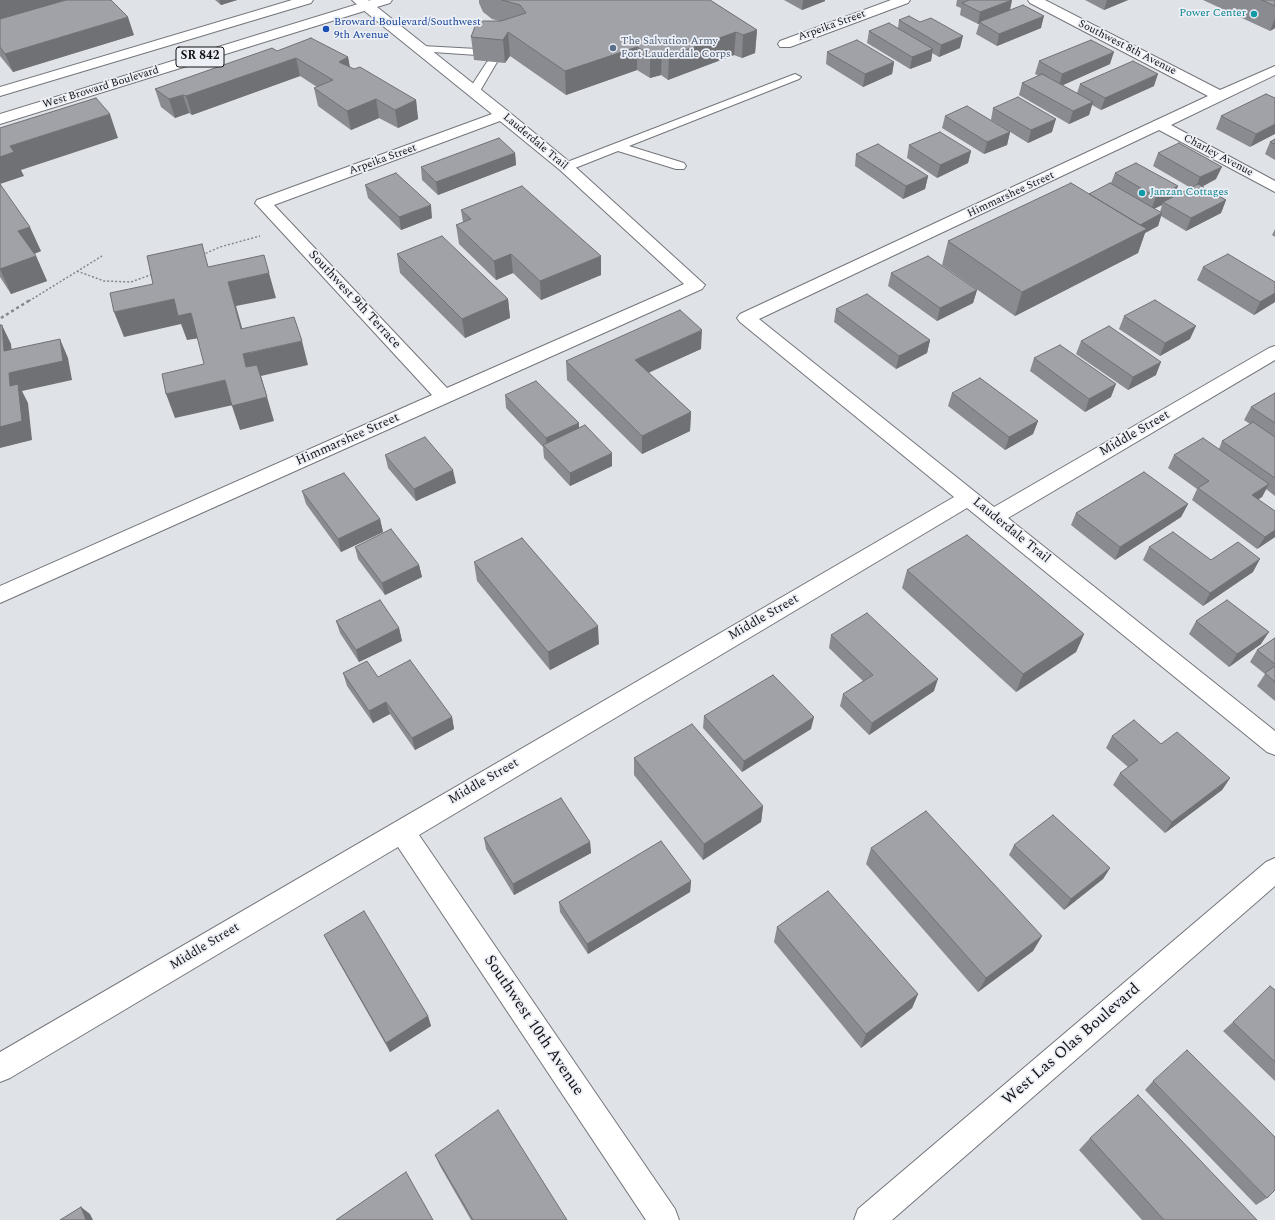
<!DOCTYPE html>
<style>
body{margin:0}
canvas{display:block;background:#dfe2e7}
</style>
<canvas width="1275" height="1220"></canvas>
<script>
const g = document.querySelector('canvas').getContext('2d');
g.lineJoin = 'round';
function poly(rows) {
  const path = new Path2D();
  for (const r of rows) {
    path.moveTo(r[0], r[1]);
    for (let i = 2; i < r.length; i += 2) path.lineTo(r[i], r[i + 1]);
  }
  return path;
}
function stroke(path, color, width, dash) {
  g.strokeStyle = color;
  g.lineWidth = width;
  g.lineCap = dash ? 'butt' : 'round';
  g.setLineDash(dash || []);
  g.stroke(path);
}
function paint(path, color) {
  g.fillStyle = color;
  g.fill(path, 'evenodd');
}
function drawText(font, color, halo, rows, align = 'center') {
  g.font = font + ' Spectral,serif';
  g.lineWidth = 3.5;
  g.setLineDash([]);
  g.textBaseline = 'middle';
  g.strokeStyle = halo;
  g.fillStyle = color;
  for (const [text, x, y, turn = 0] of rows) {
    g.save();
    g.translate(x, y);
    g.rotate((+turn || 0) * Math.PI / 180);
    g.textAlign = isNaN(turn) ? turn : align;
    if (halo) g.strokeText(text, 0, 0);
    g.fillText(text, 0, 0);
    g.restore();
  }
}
const service = poly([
 [422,46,477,49,482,52,477,55,418,51,417,49,422,46],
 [492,59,497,62,480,91,478,93,470,93,468,91,487,62,492,59],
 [795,74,801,77,799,79,629,146,684,163,686,166,684,169,676,169,618,151,570,170,566,171,560,167,562,164,795,74]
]);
const minor = poly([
 [891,0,910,0,908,3,790,47,780,47,778,44,780,41,891,0],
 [1028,0,1045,0,1220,90,1275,66,1275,75,1171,125,1275,181,1275,192,1159,130,759,319,994,507,1269,348,1275,346,1275,360,1008,518,1275,731,1275,755,1267,752,967,508,419,835,675,1209,679,1220,646,1220,398,847,10,1078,0,1082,0,1052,954,497,740,322,737,318,740,314,1208,96,1030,3,1028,0],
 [367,2,372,3,509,112,572,164,705,285,702,289,0,603,0,586,432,395,255,203,257,200,492,114,362,9,360,6,362,3,367,2],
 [500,121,560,170,684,284,447,388,274,205,500,121],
 [1275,858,1275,886,892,1220,854,1220,858,1209,1266,862,1275,858]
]);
const secondary = poly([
 [352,0,368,0,374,6,372,9,362,9,352,0]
]);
const primary = poly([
 [292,0,313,0,311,3,0,96,0,87,292,0],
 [371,0,392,0,390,3,0,124,0,114,371,0]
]);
stroke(service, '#73757b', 2);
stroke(minor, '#73757b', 2);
stroke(secondary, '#73757b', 2);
stroke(primary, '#73757b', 2);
stroke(poly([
 [202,255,220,247,260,236],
 [77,271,104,281,131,282,153,274],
 [29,301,102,256]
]), '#84868a', 1.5, [2, 2]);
stroke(poly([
 [1,318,30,300]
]), '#84868a', 2.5, [3, 3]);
paint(service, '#fff');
paint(minor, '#fff');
paint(secondary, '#fff');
paint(primary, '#fff');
paint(poly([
 [0,0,134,35,13,72,0,56],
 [215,0,237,0,221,5],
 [479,0,710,0,757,30,755,53,742,58,734,55,668,80,661,75,650,78,637,70,566,95,510,56,505,63,474,60,471,37,499,21,492,19,483,12,479,3],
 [784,0,825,0,825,1,802,10],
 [957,0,1012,0,1010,11,1041,28,997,46,976,34,979,24,978,24,960,15,961,8,956,6],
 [1085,0,1128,0,1104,10],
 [1203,0,1275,0,1275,28,1270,31],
 [899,20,960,48,939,57,932,53,931,61,910,69,867,43,869,31,898,28],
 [277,51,348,57,350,67,416,100,418,119,398,128,379,118,351,130,318,106,314,88,317,87,300,76,192,115,189,113,175,118,161,107,155,89],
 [827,52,894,62,892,74,863,87,826,64],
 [1039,61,1110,64,1062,85,1077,93,1080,84,1154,86,1101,110,1092,105,1089,115,1069,124,1019,95,1022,83,1039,76,1035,74],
 [1275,98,1250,147,1216,129,1221,116],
 [993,108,1052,132,1028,143,991,120],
 [945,116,1010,132,1007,145,984,154,942,128],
 [1275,139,1275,160,1265,154,1270,142],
 [909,145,971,151,968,163,937,178,907,158],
 [515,153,516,165,438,195,422,180,421,167],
 [1158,153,1216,179,1202,187,1226,200,1221,213,1186,231,1161,216,1158,226,1145,233,1138,253,1015,316,942,265,948,241,1089,194,1111,183,1115,173,1174,196,1191,188,1153,166],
 [1162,205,1160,212,1154,209],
 [856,154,928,176,925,189,903,199,855,166],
 [0,184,41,251,34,254,36,256,47,281,11,294,0,277],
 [365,185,432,218,401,230,368,198],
 [461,210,601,275,541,300,513,273,496,280,459,244,456,225,463,222],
 [1275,229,1275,237,1272,235],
 [397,254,508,299,510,318,465,338,400,273],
 [1203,267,1275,282,1275,302,1254,315,1197,280],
 [891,273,977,290,973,303,937,321,888,286],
 [836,309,930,340,927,353,896,369,834,322],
 [1124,316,1190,339,1160,356,1119,329],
 [1081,341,1156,375,1128,390,1076,354],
 [701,349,648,372,691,412,690,431,642,454,567,380,566,361],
 [1034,358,1111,397,1085,412,1030,371],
 [952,393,1038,421,1033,434,1005,450,948,406],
 [1275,393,1275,496,1266,489,1262,497,1258,499,1275,537,1257,549,1192,500,1197,489,1168,468,1174,455,1219,449,1222,441,1250,424,1244,420,1251,407],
 [505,395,579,428,612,466,570,486,544,458,543,447,506,408],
 [385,455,456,483,416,501,388,468],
 [302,491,380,519,383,532,341,552,306,504],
 [1188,504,1181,517,1115,560,1071,525,1076,513],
 [355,547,419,565,422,577,385,595,358,559],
 [1149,547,1211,560,1253,572,1203,606,1143,560],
 [474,562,599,644,550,670,477,581],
 [907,570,1084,634,1076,652,1016,692,902,588],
 [336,621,399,628,402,641,359,662,340,633],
 [1196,621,1261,644,1229,667,1189,634],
 [831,635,934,691,869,735,840,706,843,694,863,681,829,648],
 [1275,638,1275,701,1257,686,1265,674,1250,662,1257,650],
 [343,673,452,717,454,729,415,750,390,714,373,723,347,686],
 [704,716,811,729,742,772,703,728],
 [1112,736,1161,744,1230,778,1222,790,1165,833,1113,785,1120,773,1128,767,1106,748],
 [634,758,763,806,761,822,703,860,634,775],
 [484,838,590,842,591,853,514,895,486,849],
 [1014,845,1110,868,1103,879,1064,910,1009,855],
 [871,848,1042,936,1033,951,978,992,866,864],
 [691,881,690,892,588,954,560,912,559,902],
 [777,927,918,994,912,1008,861,1048,774,942],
 [324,935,428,1016,431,1026,390,1052,329,945],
 [1275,990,1275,1081,1223,1031,1233,1022],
 [1153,1081,1267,1198,1256,1205,1145,1090],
 [1090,1138,1257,1220,1142,1220,1079,1150],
 [435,1155,567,1220,471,1220,440,1166]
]), '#8a8b90');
paint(poly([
 [0,0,69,0,0,27],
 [219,0,237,0,221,5],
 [803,0,825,0,825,1,802,10],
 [1012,0,1009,12,979,22,979,24,978,24,980,12],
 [1107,0,1128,0,1104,10],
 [1044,16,1041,28,997,46,999,34],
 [128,17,134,35,13,72,5,54],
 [1275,18,1275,28,1270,31],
 [757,30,755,53,742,58,743,35],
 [508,32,510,56,505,63,503,40],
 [736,32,734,55,668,80,669,56],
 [963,36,960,48,939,57,941,45],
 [637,47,637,70,566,95,565,71],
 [933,49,931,61,910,69,912,57],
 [662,51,661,75,650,78,650,54],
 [1114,52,1110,64,1059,87,1062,74],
 [348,57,351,75,339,62],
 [296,58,300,76,192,115,186,96],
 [894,62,892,74,863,87,865,74],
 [1158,74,1154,86,1101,110,1105,98],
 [183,95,189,113,175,118,169,99],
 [376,99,379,118,351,130,347,111],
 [416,100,418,119,398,128,395,110],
 [1093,102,1089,115,1069,124,1073,111],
 [110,114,118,138,21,170,24,176,0,184,0,157,10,146],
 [1056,119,1052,132,1028,143,1031,130],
 [1275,124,1275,134,1250,147,1256,134],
 [1010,132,1007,145,984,154,987,142],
 [971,151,968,163,937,178,940,165],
 [515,153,516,165,438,195,436,182],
 [1222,167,1216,179,1195,190,1200,177],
 [928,176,925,189,903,199,906,186],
 [1178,186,1173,199,1163,202,1162,205,1151,210,1156,197],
 [1226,200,1221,213,1186,231,1191,218],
 [431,205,432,218,401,230,399,217],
 [1162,213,1158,226,1145,233,1138,253,1015,316,1022,292,1139,226],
 [30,227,41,251,29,256,18,231],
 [511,254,513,273,496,280,494,261],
 [36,256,47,281,11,294,0,269],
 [601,256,601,275,541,300,540,281],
 [269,273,276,298,236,306,249,353,302,341,308,365,261,376,274,421,240,430,232,406,246,367,243,354,241,329,228,282],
 [977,290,973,303,937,321,940,308],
 [1275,293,1275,302,1254,315,1260,302],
 [174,299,191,313,200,338,187,340,181,324,124,337,114,312],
 [508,299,510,318,465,338,462,319],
 [2,325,11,344,14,371,4,351],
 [1196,326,1190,339,1160,356,1165,343],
 [702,330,701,349,635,379,635,360],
 [60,339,68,358,72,380,22,391,28,403,32,440,0,448,0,427,10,386,9,373],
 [930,340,927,353,896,369,899,356],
 [1161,362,1156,375,1128,390,1133,377],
 [225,380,233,405,175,418,166,394],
 [1116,384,1111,397,1085,412,1089,399],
 [691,412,690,431,642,454,642,436],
 [1038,421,1033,434,1005,450,1009,437],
 [579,423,579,436,547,449,546,438],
 [612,453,612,466,570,486,570,473],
 [453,470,456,483,416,501,414,489],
 [1269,484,1262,497,1245,508,1252,495],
 [1188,504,1181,517,1115,560,1120,547],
 [380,519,383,532,341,552,338,539],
 [1275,530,1275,537,1257,549,1265,537],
 [1260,559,1253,572,1203,606,1210,593],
 [419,565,422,577,385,595,382,583],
 [598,626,599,644,550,670,548,652],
 [399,628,402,641,359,662,356,650],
 [1269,632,1261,644,1229,667,1237,654],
 [1084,634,1076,652,1016,692,1023,674],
 [938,679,934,691,869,735,872,723],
 [386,702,390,714,373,723,369,711],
 [452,717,454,729,415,750,412,738],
 [814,717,811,729,742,772,744,761],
 [1230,778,1222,790,1165,833,1172,822],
 [763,806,761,822,703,860,704,844],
 [590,842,591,853,514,895,513,884],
 [1110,868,1103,879,1064,910,1071,899],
 [691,881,690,892,588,954,587,944],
 [1042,936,1033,951,978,992,986,978],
 [918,994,912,1008,861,1048,866,1034],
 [428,1016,431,1026,390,1052,386,1043],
 [81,1207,90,1214,93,1220,86,1220]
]), '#707175');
const building = poly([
 [66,0,111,0,128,17,5,54,0,47,0,19,66,0],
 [502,0,710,0,757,30,743,35,736,32,669,56,662,51,650,54,637,47,565,71,508,32,503,40,471,37,477,21,501,21,526,13,520,5,502,0],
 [969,0,1012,0,980,12,962,3,969,0],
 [1262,0,1275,0,1275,6,1262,0],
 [1023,5,1044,16,999,34,979,22,1023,5],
 [909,16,920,22,931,18,963,36,941,45,899,20,909,16],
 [889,23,933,49,912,57,869,31,889,23],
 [311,38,348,57,339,62,354,69,360,67,416,100,395,110,376,99,347,111,314,88,333,80,296,58,186,96,183,95,169,99,155,89,272,48,277,51,311,38],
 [857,40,894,62,865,74,827,52,857,40],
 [1091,40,1114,52,1062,74,1039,61,1091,40],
 [1133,61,1158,74,1105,98,1080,84,1133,61],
 [1042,74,1093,102,1073,111,1022,83,1042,74],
 [1266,94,1275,98,1275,124,1256,134,1221,116,1266,94],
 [1018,97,1056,119,1031,130,993,108,1018,97],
 [96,98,110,114,10,146,14,152,0,157,0,128,96,98],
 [967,106,1010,132,987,142,945,116,967,106],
 [940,132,971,151,940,165,909,145,940,132],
 [499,138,515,153,436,182,421,167,499,138],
 [1275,139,1275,144,1270,142,1275,139],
 [1179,143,1222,167,1200,177,1158,153,1179,143],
 [878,144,928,176,906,186,856,154,878,144],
 [1136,163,1178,186,1156,197,1115,173,1136,163],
 [396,173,431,205,399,217,365,185,396,173],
 [1071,183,1147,229,1022,292,948,241,1071,183],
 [1110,183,1162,213,1140,225,1089,194,1110,183],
 [0,184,30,227,18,231,36,256,0,269,0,184],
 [1198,184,1226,200,1191,218,1163,202,1198,184],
 [522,186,601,256,540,281,511,254,494,261,456,225,471,219,461,210,522,186],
 [442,236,508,299,462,319,397,254,442,236],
 [202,244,208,267,264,255,269,273,228,282,241,329,294,317,302,341,243,354,246,367,257,365,267,397,232,406,225,380,166,394,162,374,204,364,191,313,178,316,174,299,114,312,110,293,153,284,147,256,202,244],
 [1228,254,1275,282,1275,293,1260,302,1203,267,1228,254],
 [928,256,977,290,940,308,891,273,928,256],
 [867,294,930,340,899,356,836,309,867,294],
 [1155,300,1196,326,1165,343,1124,316,1155,300],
 [680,310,702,330,635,360,691,412,642,436,566,361,680,310],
 [0,325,2,325,4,351,60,339,63,361,9,373,10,386,18,384,22,421,0,427,0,325],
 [1109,326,1161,362,1133,377,1081,341,1109,326],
 [1060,345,1116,384,1089,399,1034,358,1060,345],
 [980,378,1038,421,1009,437,952,393,980,378],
 [536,381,579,423,546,438,505,395,536,381],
 [1275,393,1275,423,1251,407,1275,393],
 [1253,422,1275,437,1275,478,1222,441,1253,422],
 [585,425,612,453,570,473,543,445,585,425],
 [425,437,453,470,414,489,385,455,425,437],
 [1203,438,1269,484,1252,495,1275,511,1275,530,1265,537,1198,488,1209,481,1174,455,1203,438],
 [1144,472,1188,504,1120,547,1076,513,1144,472],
 [344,473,380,519,338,539,302,491,344,473],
 [391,529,419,565,382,583,355,547,391,529],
 [1173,532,1211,560,1238,542,1260,559,1210,593,1149,547,1173,532],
 [967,535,1084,634,1023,674,907,570,967,535],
 [522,538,598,626,548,652,474,562,522,538],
 [380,600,399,628,356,650,336,621,380,600],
 [1227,600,1269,632,1237,654,1196,621,1227,600],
 [867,613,938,679,872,723,843,694,873,675,831,635,867,613],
 [1275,638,1275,664,1257,650,1275,638],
 [410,660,452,717,412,738,386,702,369,711,343,673,367,661,378,677,410,660],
 [1275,666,1275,682,1265,673,1275,666],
 [773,675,814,717,744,761,704,716,773,675],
 [1134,720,1161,744,1177,732,1230,778,1172,822,1120,773,1138,760,1112,736,1134,720],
 [692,724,763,806,704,844,634,758,692,724],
 [561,798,590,842,513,884,484,838,561,798],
 [926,811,1042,936,986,978,871,848,926,811],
 [1053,815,1110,868,1071,899,1014,845,1053,815],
 [661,841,691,881,587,944,559,902,661,841],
 [828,891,918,994,866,1034,777,927,828,891],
 [364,911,428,1016,386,1043,324,935,364,911],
 [1270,986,1275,990,1275,1062,1233,1022,1270,986],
 [1187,1050,1275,1137,1275,1190,1267,1198,1153,1081,1187,1050],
 [1138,1095,1257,1220,1164,1220,1090,1138,1138,1095],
 [498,1110,567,1220,473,1220,435,1155,498,1110],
 [406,1172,433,1220,336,1220,406,1172],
 [81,1207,86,1220,60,1220,81,1207]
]);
paint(building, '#a0a2a7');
stroke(building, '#707175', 1);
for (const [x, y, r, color] of [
 [1254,14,4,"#0f9aa8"],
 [326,29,4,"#1a4fb4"],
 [613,48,4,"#5c6f8a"],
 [1142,193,4,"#0f9aa8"]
]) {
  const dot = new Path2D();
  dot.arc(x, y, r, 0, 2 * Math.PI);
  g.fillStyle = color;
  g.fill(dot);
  stroke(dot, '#eceff5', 1.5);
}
drawText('11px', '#0d838f', '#eceff5', [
 ["Power Center",1246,14],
 ["Janzan Cottages",1150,193,"left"]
], 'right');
drawText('11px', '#164399', '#eceff5', [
 ["Broward Boulevard/Southwest",334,23],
 ["9th Avenue",334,36]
], 'left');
drawText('11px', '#121315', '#eceff5', [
 ["Arpeika Street",832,26,-20],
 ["Southwest 8th Avenue",1127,48,27],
 ["West Broward Boulevard",101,88,-17],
 ["Lauderdale Trail",535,142,40],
 ["Charley Avenue",1218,156,28],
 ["Arpeika Street",383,160,-20],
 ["Himmarshee Street",1011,195,-25]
]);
drawText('11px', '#4e5e75', '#eceff5', [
 ["The Salvation Army",621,42],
 ["Fort Lauderdale Corps",621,55]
], 'left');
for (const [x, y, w] of [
 [200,57,48]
]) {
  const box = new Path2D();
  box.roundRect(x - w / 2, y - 10, w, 20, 3);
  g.fillStyle = '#eceff5';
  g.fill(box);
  stroke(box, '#121315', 1);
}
drawText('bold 12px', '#121315', null, [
 ["SR 842",200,57]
]);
drawText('13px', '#121315', '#eceff5', [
 ["Southwest 9th Terrace",354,300,47],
 ["Middle Street",1135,434,-30],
 ["Himmarshee Street",348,440,-24],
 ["Lauderdale Trail",1011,531,39],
 ["Middle Street",764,618,-30],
 ["Middle Street",484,782,-30],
 ["Middle Street",205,947,-31]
]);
drawText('16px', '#121315', '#eceff5', [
 ["Southwest 10th Avenue",533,1026,56],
 ["West Las Olas Boulevard",1072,1045,-41]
]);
</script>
